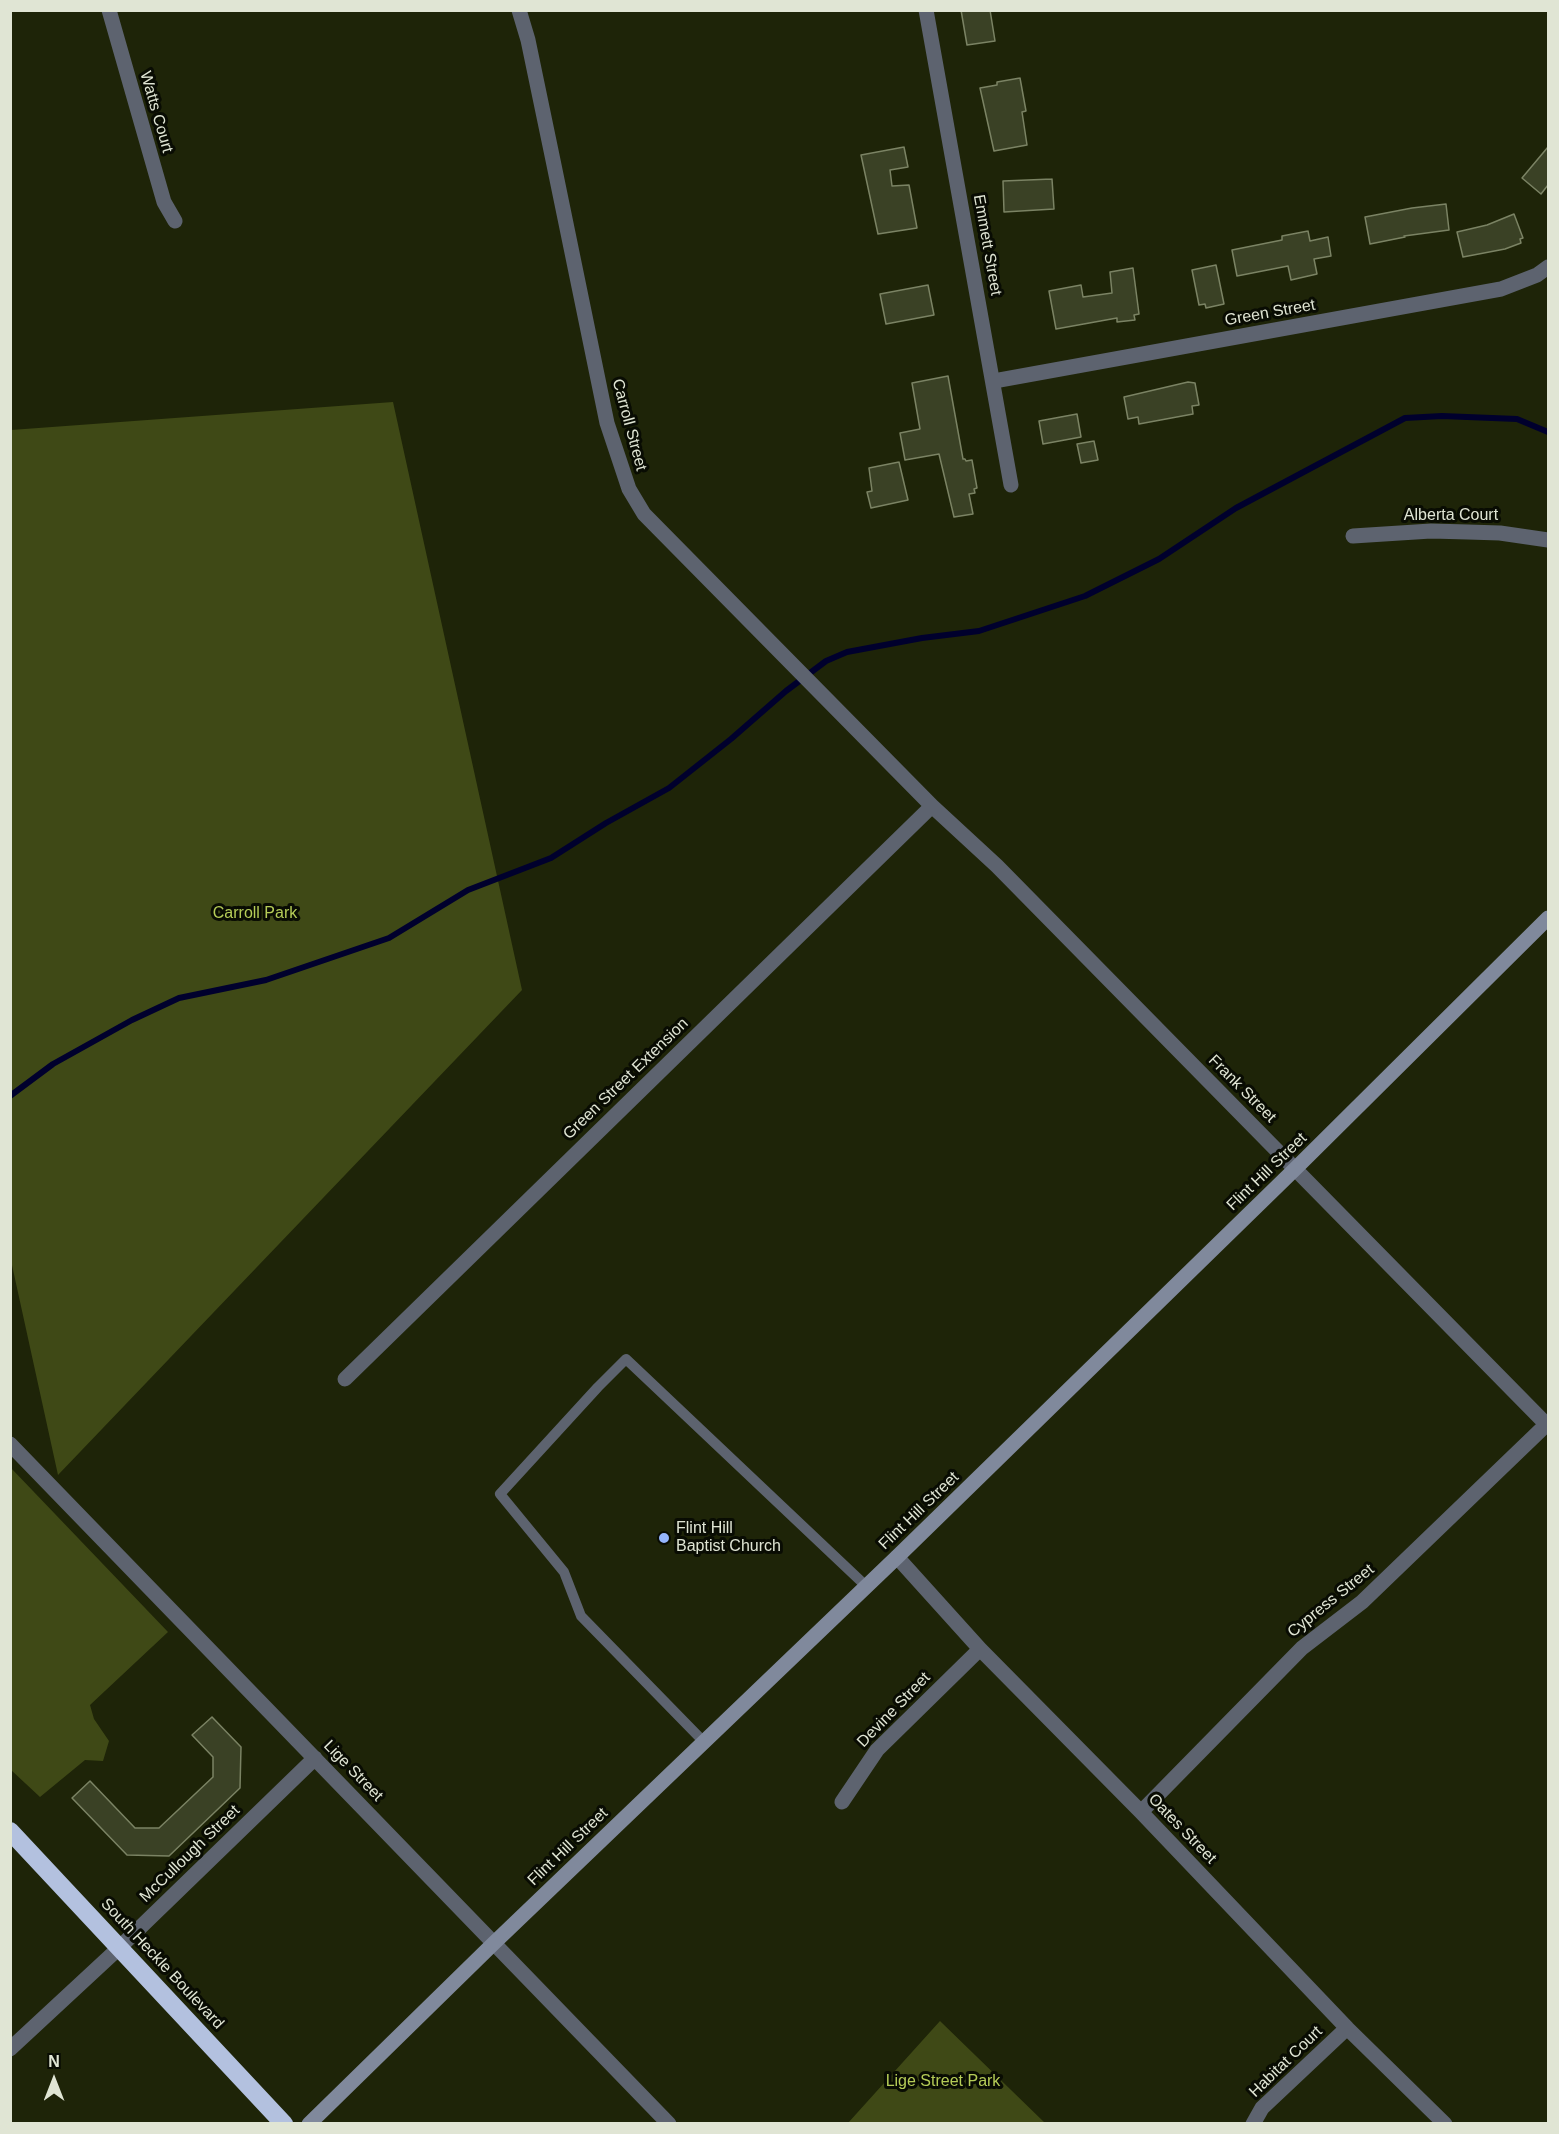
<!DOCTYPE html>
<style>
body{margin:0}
#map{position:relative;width:1559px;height:2134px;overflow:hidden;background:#1e2408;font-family:Helvetica,sans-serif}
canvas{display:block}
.frame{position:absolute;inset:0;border:12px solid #e0e5d4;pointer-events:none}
.north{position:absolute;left:24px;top:2050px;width:60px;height:60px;-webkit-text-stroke:4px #090c03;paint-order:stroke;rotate:0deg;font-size:16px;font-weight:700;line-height:24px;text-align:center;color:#e0e5d4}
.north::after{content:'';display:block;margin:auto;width:21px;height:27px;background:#e0e5d4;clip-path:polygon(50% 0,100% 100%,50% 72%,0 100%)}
</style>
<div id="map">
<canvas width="1559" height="2134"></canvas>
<div class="frame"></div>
<div class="north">N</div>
</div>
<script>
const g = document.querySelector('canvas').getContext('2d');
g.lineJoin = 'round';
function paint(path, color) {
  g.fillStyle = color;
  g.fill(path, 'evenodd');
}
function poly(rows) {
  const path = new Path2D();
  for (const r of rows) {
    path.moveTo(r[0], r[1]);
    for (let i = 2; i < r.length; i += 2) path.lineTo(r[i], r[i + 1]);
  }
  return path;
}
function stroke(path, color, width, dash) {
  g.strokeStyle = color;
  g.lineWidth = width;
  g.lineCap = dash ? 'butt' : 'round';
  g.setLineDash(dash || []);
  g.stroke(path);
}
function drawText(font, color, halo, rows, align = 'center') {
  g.font = font + ' Helvetica,sans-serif';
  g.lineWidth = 6;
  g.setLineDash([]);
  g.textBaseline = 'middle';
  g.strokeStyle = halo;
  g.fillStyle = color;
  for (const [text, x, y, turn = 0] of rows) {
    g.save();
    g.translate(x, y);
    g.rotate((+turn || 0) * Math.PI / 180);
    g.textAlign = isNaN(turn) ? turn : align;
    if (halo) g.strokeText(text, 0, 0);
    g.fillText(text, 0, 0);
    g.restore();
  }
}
paint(poly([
 [393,402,522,990,58,1475,10,1256,11,430],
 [11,1468,168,1632,90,1705,94,1719,109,1741,103,1761,85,1760,40,1797,11,1770],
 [940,2021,1045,2123,848,2123]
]), '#3f4916');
stroke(poly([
 [10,1096,53,1064,132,1020,179,998,266,980,389,938,468,890,551,858,606,823,669,788,731,739,786,691,826,661,847,652,922,638,979,631,1085,596,1159,559,1236,508,1405,418,1442,416,1517,419,1548,432]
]), '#00002d', 6);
const building = poly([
 [961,10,990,10,995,41,967,45,961,10],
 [1020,78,1026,111,1022,112,1027,145,994,151,980,88,997,85,997,82,1020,78],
 [904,147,908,167,890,170,892,186,909,185,917,228,878,234,861,155,904,147],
 [1548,147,1548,185,1541,194,1522,178,1548,147],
 [1052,179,1054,209,1004,212,1003,181,1052,179],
 [1446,204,1449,230,1404,236,1405,237,1370,244,1365,217,1412,208,1446,204],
 [1514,214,1523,238,1520,239,1521,243,1505,249,1463,257,1457,232,1487,225,1514,214],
 [1308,231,1310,241,1328,237,1331,256,1314,259,1317,274,1291,280,1288,266,1237,276,1232,250,1282,240,1282,236,1308,231],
 [1216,265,1224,304,1206,308,1205,304,1199,305,1192,270,1216,265],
 [1133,268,1139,314,1134,315,1135,320,1117,322,1117,318,1056,329,1049,291,1081,285,1083,297,1112,293,1110,272,1133,268],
 [928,285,934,315,886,324,880,294,928,285],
 [948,376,963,459,965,459,966,461,972,460,977,488,974,489,975,493,969,494,973,514,954,517,939,454,905,460,900,433,920,429,912,383,948,376],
 [1188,382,1195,383,1199,405,1192,406,1193,414,1139,424,1138,417,1128,419,1124,397,1188,382],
 [1077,414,1081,437,1043,444,1039,421,1077,414],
 [1094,441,1098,460,1081,463,1077,444,1094,441],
 [899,462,908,500,871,508,867,492,872,491,869,468,899,462],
 [212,1717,241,1747,240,1788,169,1856,127,1855,72,1798,90,1781,135,1828,159,1828,213,1777,213,1757,192,1735,212,1717]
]);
paint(building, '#3a4125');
stroke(building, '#7b8364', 1.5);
stroke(poly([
 [704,1742,581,1616,564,1572,500,1494,598,1387,626,1359,866,1586]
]), '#5d636f', 10);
stroke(poly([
 [109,10,164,202,175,221],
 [519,10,528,40,554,165,607,423,629,489,644,514,932,806,997,866,1548,1426],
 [926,10,1011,485],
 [994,381,1501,289,1537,275,1548,267],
 [1353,536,1431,531,1468,532,1500,533,1548,540],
 [345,1379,932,806],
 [10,1444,669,2124],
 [897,1557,980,1649,1141,1812,1347,2028,1445,2124],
 [842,1802,877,1750,980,1649],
 [1141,1812,1302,1648,1362,1602,1548,1423],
 [10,2049,120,1947,315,1758],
 [1253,2124,1262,2108,1347,2028]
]), '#5d636f', 15);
stroke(poly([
 [309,2124,494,1943,897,1557,1295,1169,1548,918]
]), '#80899c', 15);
stroke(poly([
 [10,1831,284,2124]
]), '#b3c1df', 18);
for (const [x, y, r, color] of [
 [664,1538,6,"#95b6fd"]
]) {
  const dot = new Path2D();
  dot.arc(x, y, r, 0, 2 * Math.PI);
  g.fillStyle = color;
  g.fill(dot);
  stroke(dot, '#090c03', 2);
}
drawText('16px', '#e0e5d4', '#090c03', [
 ["Watts Court",156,112,74],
 ["Emmett Street",987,245,80],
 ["Green Street",1270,313,-10],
 ["Carroll Street",629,425,75],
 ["Alberta Court",1451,516],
 ["Green Street Extension",626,1079,-44],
 ["Frank Street",1242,1089,45],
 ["Flint Hill Street",1267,1172,-44],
 ["Flint Hill Street",919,1511,-44],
 ["Cypress Street",1331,1601,-39],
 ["Devine Street",894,1710,-46],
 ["Lige Street",353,1771,46],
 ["Oates Street",1182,1829,46],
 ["Flint Hill Street",568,1847,-44],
 ["McCullough Street",190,1854,-44],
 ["South Heckle Boulevard",162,1964,47],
 ["Habitat Court",1286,2062,-44]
]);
drawText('16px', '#b5cc57', '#090c03', [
 ["Carroll Park",255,914],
 ["Lige Street Park",943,2082]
]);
drawText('16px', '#e0e5d4', '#090c03', [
 ["Flint Hill",676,1529],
 ["Baptist Church",676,1547]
], 'left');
</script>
